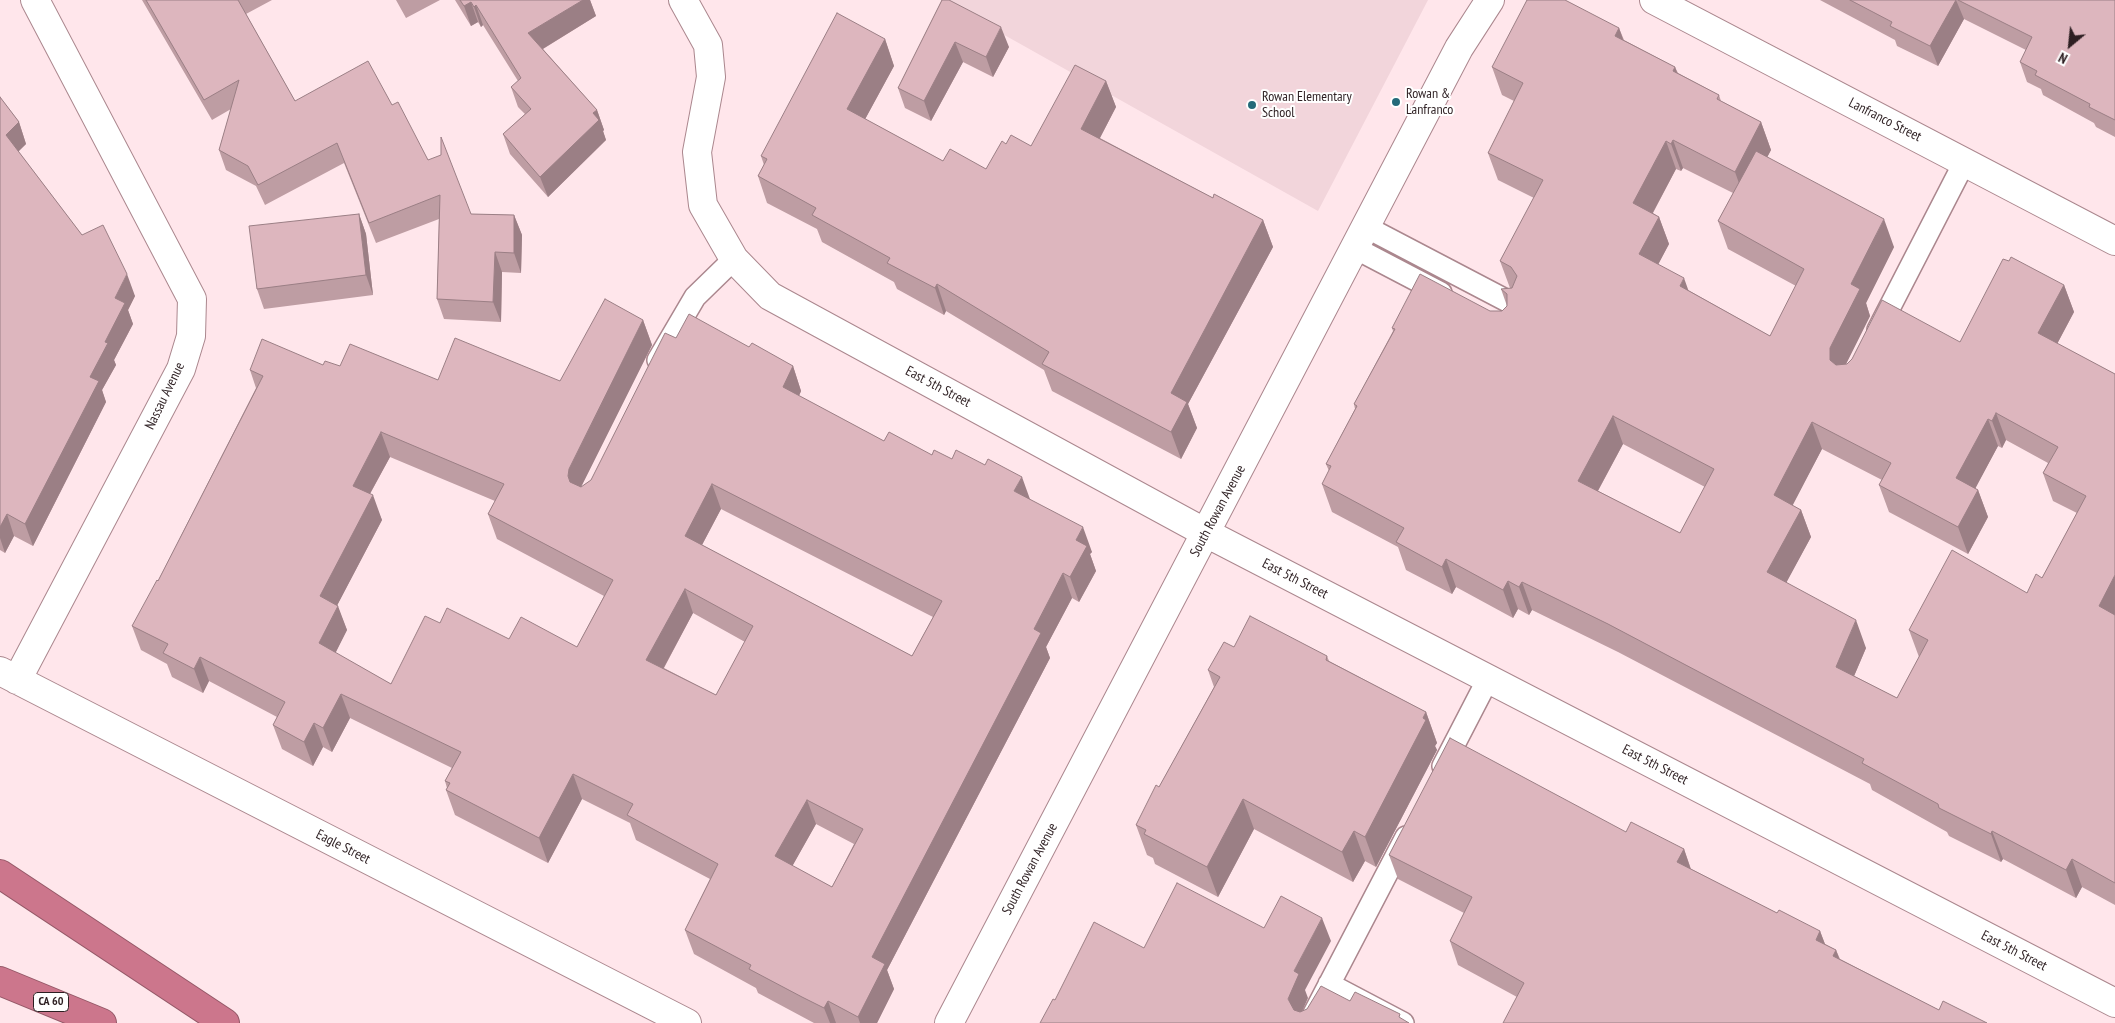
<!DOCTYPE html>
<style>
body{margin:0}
#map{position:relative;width:2115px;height:1023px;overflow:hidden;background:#ffe6eb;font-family:"PT Sans Narrow",sans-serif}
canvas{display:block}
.north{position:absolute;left:2045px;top:20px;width:50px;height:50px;-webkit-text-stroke:4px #fff;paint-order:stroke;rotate:208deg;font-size:14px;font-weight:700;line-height:20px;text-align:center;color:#2d1f22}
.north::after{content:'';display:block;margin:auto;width:18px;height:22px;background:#2d1f22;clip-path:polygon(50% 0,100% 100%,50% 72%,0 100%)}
</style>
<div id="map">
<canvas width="2115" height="1023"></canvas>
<div class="north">N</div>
</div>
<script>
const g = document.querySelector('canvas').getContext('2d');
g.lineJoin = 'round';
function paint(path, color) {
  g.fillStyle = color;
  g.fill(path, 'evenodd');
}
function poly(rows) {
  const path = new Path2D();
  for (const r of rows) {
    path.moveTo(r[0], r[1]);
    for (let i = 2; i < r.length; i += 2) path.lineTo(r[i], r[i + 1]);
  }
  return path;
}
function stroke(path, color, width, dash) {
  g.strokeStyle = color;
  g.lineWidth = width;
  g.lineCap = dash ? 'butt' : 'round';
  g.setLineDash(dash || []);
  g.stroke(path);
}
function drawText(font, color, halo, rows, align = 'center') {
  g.font = font + ' "PT Sans Narrow",sans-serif';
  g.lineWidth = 4;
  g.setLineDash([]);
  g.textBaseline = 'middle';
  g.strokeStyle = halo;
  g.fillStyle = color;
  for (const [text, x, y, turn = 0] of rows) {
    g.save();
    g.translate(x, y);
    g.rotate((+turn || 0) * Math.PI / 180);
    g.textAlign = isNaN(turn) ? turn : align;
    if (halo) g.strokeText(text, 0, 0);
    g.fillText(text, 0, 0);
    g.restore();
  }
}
paint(poly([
 [942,0,1428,0,1318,211]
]), '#f2d5db');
const lane = poly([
 [1366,227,1515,305],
 [1355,248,1441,293],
 [1878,330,1965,161],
 [658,360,695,297,734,259],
 [1443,766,1488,679],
 [1329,984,1403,1023],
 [1309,1023,1406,837]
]);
const street = poly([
 [683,0,708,45,711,77,697,152,703,205,734,259,770,296,1206,533,2115,1003],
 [1654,0,2115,241],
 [0,671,687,1023],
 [17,680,181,369,191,336,192,299,35,0],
 [949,1023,1459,48,1490,0]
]);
const highway = poly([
 [0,874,225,1023],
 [0,981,102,1023]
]);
stroke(lane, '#ab878e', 24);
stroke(street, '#ab878e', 30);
stroke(highway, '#945867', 30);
stroke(lane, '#fff', 21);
stroke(street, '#fff', 28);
stroke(highway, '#cc768c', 28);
paint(poly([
 [142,0,272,0,246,14,295,101,392,105,428,160,471,214,514,215,522,235,521,273,502,272,501,322,444,319,437,299,439,219,376,243,344,163,265,205,256,186,226,170,219,150,231,109,212,120],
 [396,0,440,0,406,18],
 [455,0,590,0,596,16,543,49,597,110,604,130,603,131,606,140,548,197,510,154,503,134,525,114,518,107,511,87,518,81,483,25,481,27,478,22,471,26],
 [942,0,1009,47,993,77,963,62,931,121,905,108,898,88],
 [1820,0,2115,0,2115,137,2096,127,2094,123,2043,95,2041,89,2027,82,2020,62,2026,50,1964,19,1938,66,1897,46,1895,40],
 [1619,28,1624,40,1675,67,1678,73,1719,95,1721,101,1761,122,1771,150,1767,157,1894,247,1866,303,1870,316,1846,364,1960,342,2064,285,2074,312,2057,344,2115,374,2115,905,2082,887,2076,898,2003,859,2001,862,1949,836,1947,832,1872,790,1870,784,1618,652,1532,610,1529,615,1518,609,1513,618,1456,587,1452,594,1406,570,1398,547,1332,512,1322,484,1329,471,1326,464,1355,409,1354,404,1393,331,1392,328,1490,311,1502,311,1507,306,1501,289,1510,288,1500,261,1534,198,1498,180,1488,153,1514,101,1502,95,1492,67],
 [1683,168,1733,193,1718,221,1728,249,1796,286,1770,336,1688,290,1658,264,1669,244,1659,217,1653,213,1676,169,1681,171],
 [2006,440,2048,463,2043,473,2053,501,2077,513,2042,578,2027,593,1909,630,1919,657,1897,698,1854,676,1866,648,1786,582,1811,537,1801,510,1792,505,1822,449,1882,480,1879,485,1889,512,1968,554,1988,517,1978,490,1975,488,1998,446,2002,448],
 [1623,444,1705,487,1680,533,1598,491],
 [885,39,894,66,865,119,943,161,986,169,1006,144,1031,146,1106,81,1116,107,1100,138,1213,198,1263,220,1273,247,1188,404,1197,428,1181,459,1052,391,1044,370,946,311,944,315,897,289,894,282,822,242,817,229,767,203,758,176,764,165,761,156],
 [0,97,19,122,26,144,18,151,82,235,135,296,128,310,133,324,114,360,116,365,102,390,106,402,33,546,14,536,5,553,0,550],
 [359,214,366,234,373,295,264,309,257,289],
 [643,320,652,345,581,487,591,480,676,338,749,347,793,366,801,391,799,396,884,441,932,455,1030,499,1092,552,1090,554,1096,571,1079,602,1072,598,1046,647,1050,658,887,970,894,989,877,1023,814,1023,758,993,756,988,694,954,685,930,710,879,636,840,630,823,582,799,548,863,455,815,446,790,447,788,445,781,452,768,350,718,332,752,323,747,313,766,282,749,273,725,277,717,209,681,203,693,172,677,167,664,141,650,132,626,158,581,256,388,250,370,323,365,340,366,438,380,560,381],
 [390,457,495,501,488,514,497,539,604,596,577,647,509,639,440,623,391,684,335,653,347,630,337,605,382,520,370,494],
 [721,509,933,617,912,656,702,545],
 [693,613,745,642,716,695,664,668],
 [816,824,854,844,832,887,792,866],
 [1234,647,1327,656,1329,661,1426,712,1437,743,1435,746,1437,750,1376,867,1365,861,1353,882,1254,829,1218,897,1155,864,1153,858,1147,855,1136,825,1159,787,1214,687,1208,670],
 [1626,832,1684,849,1691,869,1777,913,1820,931,1825,944,1836,950,1840,959,1939,1010,1517,997,1458,965,1450,941,1464,913,1398,879,1389,855]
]), '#be9da3');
paint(poly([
 [583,0,590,0,596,16,536,53,528,33],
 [1956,0,1964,19,1938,66,1930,46],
 [471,2,478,22,471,26,464,6],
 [476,5,483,25,481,27,474,7],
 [1001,27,1009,47,993,77,986,57],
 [1619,28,1629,56,1615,36],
 [885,39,894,66,856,136,847,109],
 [955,42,963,62,931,121,924,101],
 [1675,67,1685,94,1673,71],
 [1106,81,1116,107,1091,155,1081,129],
 [597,110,604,130,603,131,606,140,548,197,540,177,593,113],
 [19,122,26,144,14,156,6,135],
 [1761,122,1771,150,1745,200,1735,172],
 [1673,140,1683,168,1681,171,1671,144],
 [1666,141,1676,169,1643,231,1633,203],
 [359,214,366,234,373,295,366,275],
 [514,215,522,235,521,273,514,253],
 [1659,217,1669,244,1649,282,1639,254],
 [1884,219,1894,247,1866,303,1870,316,1840,376,1830,360,1830,348,1851,284],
 [1263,220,1273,247,1188,404,1197,428,1181,459,1171,432,1171,393],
 [495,252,502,272,501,322,493,302],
 [127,274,135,296,128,310,133,324,114,360,116,365,102,390,106,402,33,546,25,524,105,342,115,298],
 [1684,278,1694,306,1680,286],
 [937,284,946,311,944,315,935,288],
 [2064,285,2074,312,2048,361,2038,333],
 [643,320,652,345,578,493,577,500,568,476,569,469],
 [793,366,801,391,792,412,783,387],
 [1996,413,2006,440,2002,448,1992,421],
 [1613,416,1623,444,1588,509,1578,481],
 [1988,419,1998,446,1966,506,1956,478],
 [1812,422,1822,449,1784,522,1774,495],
 [381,432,390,457,361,510,353,486],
 [1022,477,1031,502,1014,491],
 [712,484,721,509,694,560,685,536],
 [1978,490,1988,517,1968,554,1958,527],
 [373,495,382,520,329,621,320,596],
 [1801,510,1811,537,1777,600,1767,572],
 [7,514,14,536,5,553,0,538,0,527],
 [1083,527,1092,552,1090,554,1096,571,1079,602,1070,577,1076,540],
 [1446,559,1456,587,1452,594,1442,567],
 [1063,573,1072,598,1046,647,1050,658,887,970,894,989,877,1023,860,1023,858,1017,872,957,1034,629],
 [2115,575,2115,622,2099,606],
 [1508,581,1518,609,1513,618,1503,590],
 [1522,582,1532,610,1529,615,1519,587],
 [685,589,693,613,655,684,646,660],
 [338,606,347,630,328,668,319,643],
 [1856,620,1866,648,1846,695,1836,667],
 [200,657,209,681,203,693,194,669],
 [341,694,350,718,332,752,323,728],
 [1426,712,1437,743,1435,746,1437,750,1376,867,1365,837],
 [314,723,323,747,313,766,304,742],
 [573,774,582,799,548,863,539,838],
 [1243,799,1254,829,1218,897,1207,867],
 [807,800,816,824,784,881,775,856],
 [1354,831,1365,861,1353,882,1342,852],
 [1992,831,2003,859,2001,862,1991,834],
 [1684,849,1692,873,1677,862],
 [2072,859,2082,887,2076,898,2066,870],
 [1322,918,1331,941,1305,990,1308,998,1297,1023,1288,999,1294,971],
 [1820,931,1829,955,1816,940],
 [1836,950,1845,974,1833,956],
 [828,1001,836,1023,830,1023,824,1008]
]), '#9b7f85');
const building = poly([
 [146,0,238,0,295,101,368,61,392,105,398,102,428,160,441,155,441,137,471,214,514,215,514,253,495,252,493,302,437,299,440,195,369,223,337,143,258,185,248,166,219,150,239,80,204,100,146,0],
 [460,0,583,0,528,33,597,110,593,113,599,120,540,177,503,134,531,109,511,87,521,78,476,5,474,7,471,2,464,6,460,0],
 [942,0,949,0,1001,27,986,57,955,42,924,101,898,88,942,0],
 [1527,0,1565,0,1619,28,1615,36,1675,67,1673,71,1719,95,1717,99,1761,122,1735,172,1673,140,1671,144,1666,141,1633,203,1659,217,1639,254,1684,278,1680,286,1770,336,1804,269,1718,221,1756,151,1884,219,1851,284,1860,289,1830,348,1830,360,1836,365,1847,364,1852,359,1882,300,1960,342,2003,259,2009,261,2011,257,2064,285,2038,333,2115,374,2115,575,2099,606,2115,615,2115,883,2072,859,2066,870,1992,831,1991,834,1939,808,1938,804,1862,763,1864,759,1608,624,1522,582,1519,587,1508,581,1503,590,1446,559,1442,567,1396,542,1404,528,1322,484,1331,466,1326,464,1357,406,1354,404,1395,329,1392,328,1420,274,1490,311,1502,311,1507,306,1507,294,1501,289,1512,288,1517,276,1511,267,1500,261,1543,180,1488,153,1523,83,1492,67,1527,0],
 [1996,413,2058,447,2043,473,2086,496,2042,578,2036,574,2027,593,1952,550,1909,630,1928,640,1897,698,1836,667,1856,620,1767,572,1801,510,1774,495,1812,422,1891,463,1879,485,1958,527,1978,490,1956,478,1988,419,1992,421,1996,413],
 [1613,416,1714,469,1680,533,1578,481,1613,416],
 [1850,0,1956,0,1930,46,1890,26,1892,22,1850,0],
 [1958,0,2115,0,2115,120,2089,107,2090,104,2035,75,2037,71,2020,62,2032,37,1958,0],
 [837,13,885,39,847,109,943,161,950,149,986,169,1002,141,1006,144,1011,135,1031,146,1075,65,1106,81,1081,129,1213,198,1214,194,1263,220,1171,393,1187,402,1171,432,1042,364,1049,352,937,284,935,288,887,263,890,258,812,215,816,208,758,176,767,159,761,156,837,13],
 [0,97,19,122,6,135,82,235,103,225,127,274,115,298,125,303,105,342,108,343,90,377,99,381,25,524,7,514,0,527,0,97],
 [359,214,366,275,257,289,249,226,359,214],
 [605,299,643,320,569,469,568,476,570,482,581,487,591,480,665,333,676,338,689,314,749,347,752,343,793,366,783,387,884,441,889,432,932,455,934,450,952,459,956,450,985,465,988,459,1022,477,1014,491,1083,527,1076,540,1087,546,1070,577,1063,573,1034,629,1041,633,872,957,885,964,858,1017,828,1001,824,1008,802,997,749,969,751,965,685,930,718,864,627,815,633,804,573,774,539,838,446,790,450,783,445,781,461,752,341,694,323,728,314,723,304,742,273,725,285,702,200,657,194,669,163,653,168,644,132,626,157,580,158,581,263,376,250,370,262,339,323,365,325,361,340,366,350,344,438,380,455,338,560,381,605,299],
 [381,432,504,484,488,514,613,580,577,647,521,617,509,639,447,608,440,623,425,616,391,684,319,643,338,606,320,596,373,495,353,486,381,432],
 [712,484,942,601,912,656,685,536,712,484],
 [685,589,753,626,716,695,646,660,685,589],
 [807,800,863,829,832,887,775,856,807,800],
 [1250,616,1327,656,1326,660,1426,712,1423,718,1426,720,1365,837,1354,831,1342,852,1243,799,1207,867,1144,834,1146,830,1136,825,1156,785,1159,787,1220,677,1208,670,1224,642,1234,647,1250,616],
 [1450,738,1626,832,1631,822,1684,849,1677,862,1777,913,1779,910,1820,931,1816,940,1836,950,1833,956,1939,1010,1943,1001,1987,1023,1503,1023,1524,983,1450,941,1472,897,1389,855,1450,738],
 [1177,883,1264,928,1281,896,1322,918,1294,971,1299,974,1288,999,1294,1010,1300,1012,1307,1009,1321,986,1350,1001,1355,992,1400,1014,1399,1017,1409,1023,1040,1023,1053,999,1055,1000,1094,922,1144,948,1177,883]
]);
paint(building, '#ddb6be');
stroke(building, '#9b7f85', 1);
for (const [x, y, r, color] of [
 [1396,102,5,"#246a79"],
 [1252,105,5,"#246a79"]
]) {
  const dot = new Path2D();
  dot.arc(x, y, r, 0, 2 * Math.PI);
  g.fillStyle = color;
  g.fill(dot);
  stroke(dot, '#fff', 2);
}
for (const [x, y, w] of [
 [51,1002,35]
]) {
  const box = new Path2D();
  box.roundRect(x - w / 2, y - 9.5, w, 19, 4);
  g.fillStyle = '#fff';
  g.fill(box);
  stroke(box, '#2d1f22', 1);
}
drawText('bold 12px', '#2d1f22', null, [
 ["CA 60",51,1002]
]);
drawText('14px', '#2d1f22', '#fff', [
 ["Rowan &",1406,94],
 ["Lanfranco",1406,110],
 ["Rowan Elementary",1262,97],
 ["School",1262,113]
], 'left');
drawText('14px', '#2d1f22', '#fff', [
 ["Lanfranco Street",1885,120,27],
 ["East 5th Street",938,387,28],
 ["Nassau Avenue",165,396,-64],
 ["South Rowan Avenue",1218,511,-62],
 ["East 5th Street",1295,579,27],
 ["East 5th Street",1655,765,27],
 ["Eagle Street",343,847,27],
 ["South Rowan Avenue",1030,869,-62],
 ["East 5th Street",2014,951,27]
]);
</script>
